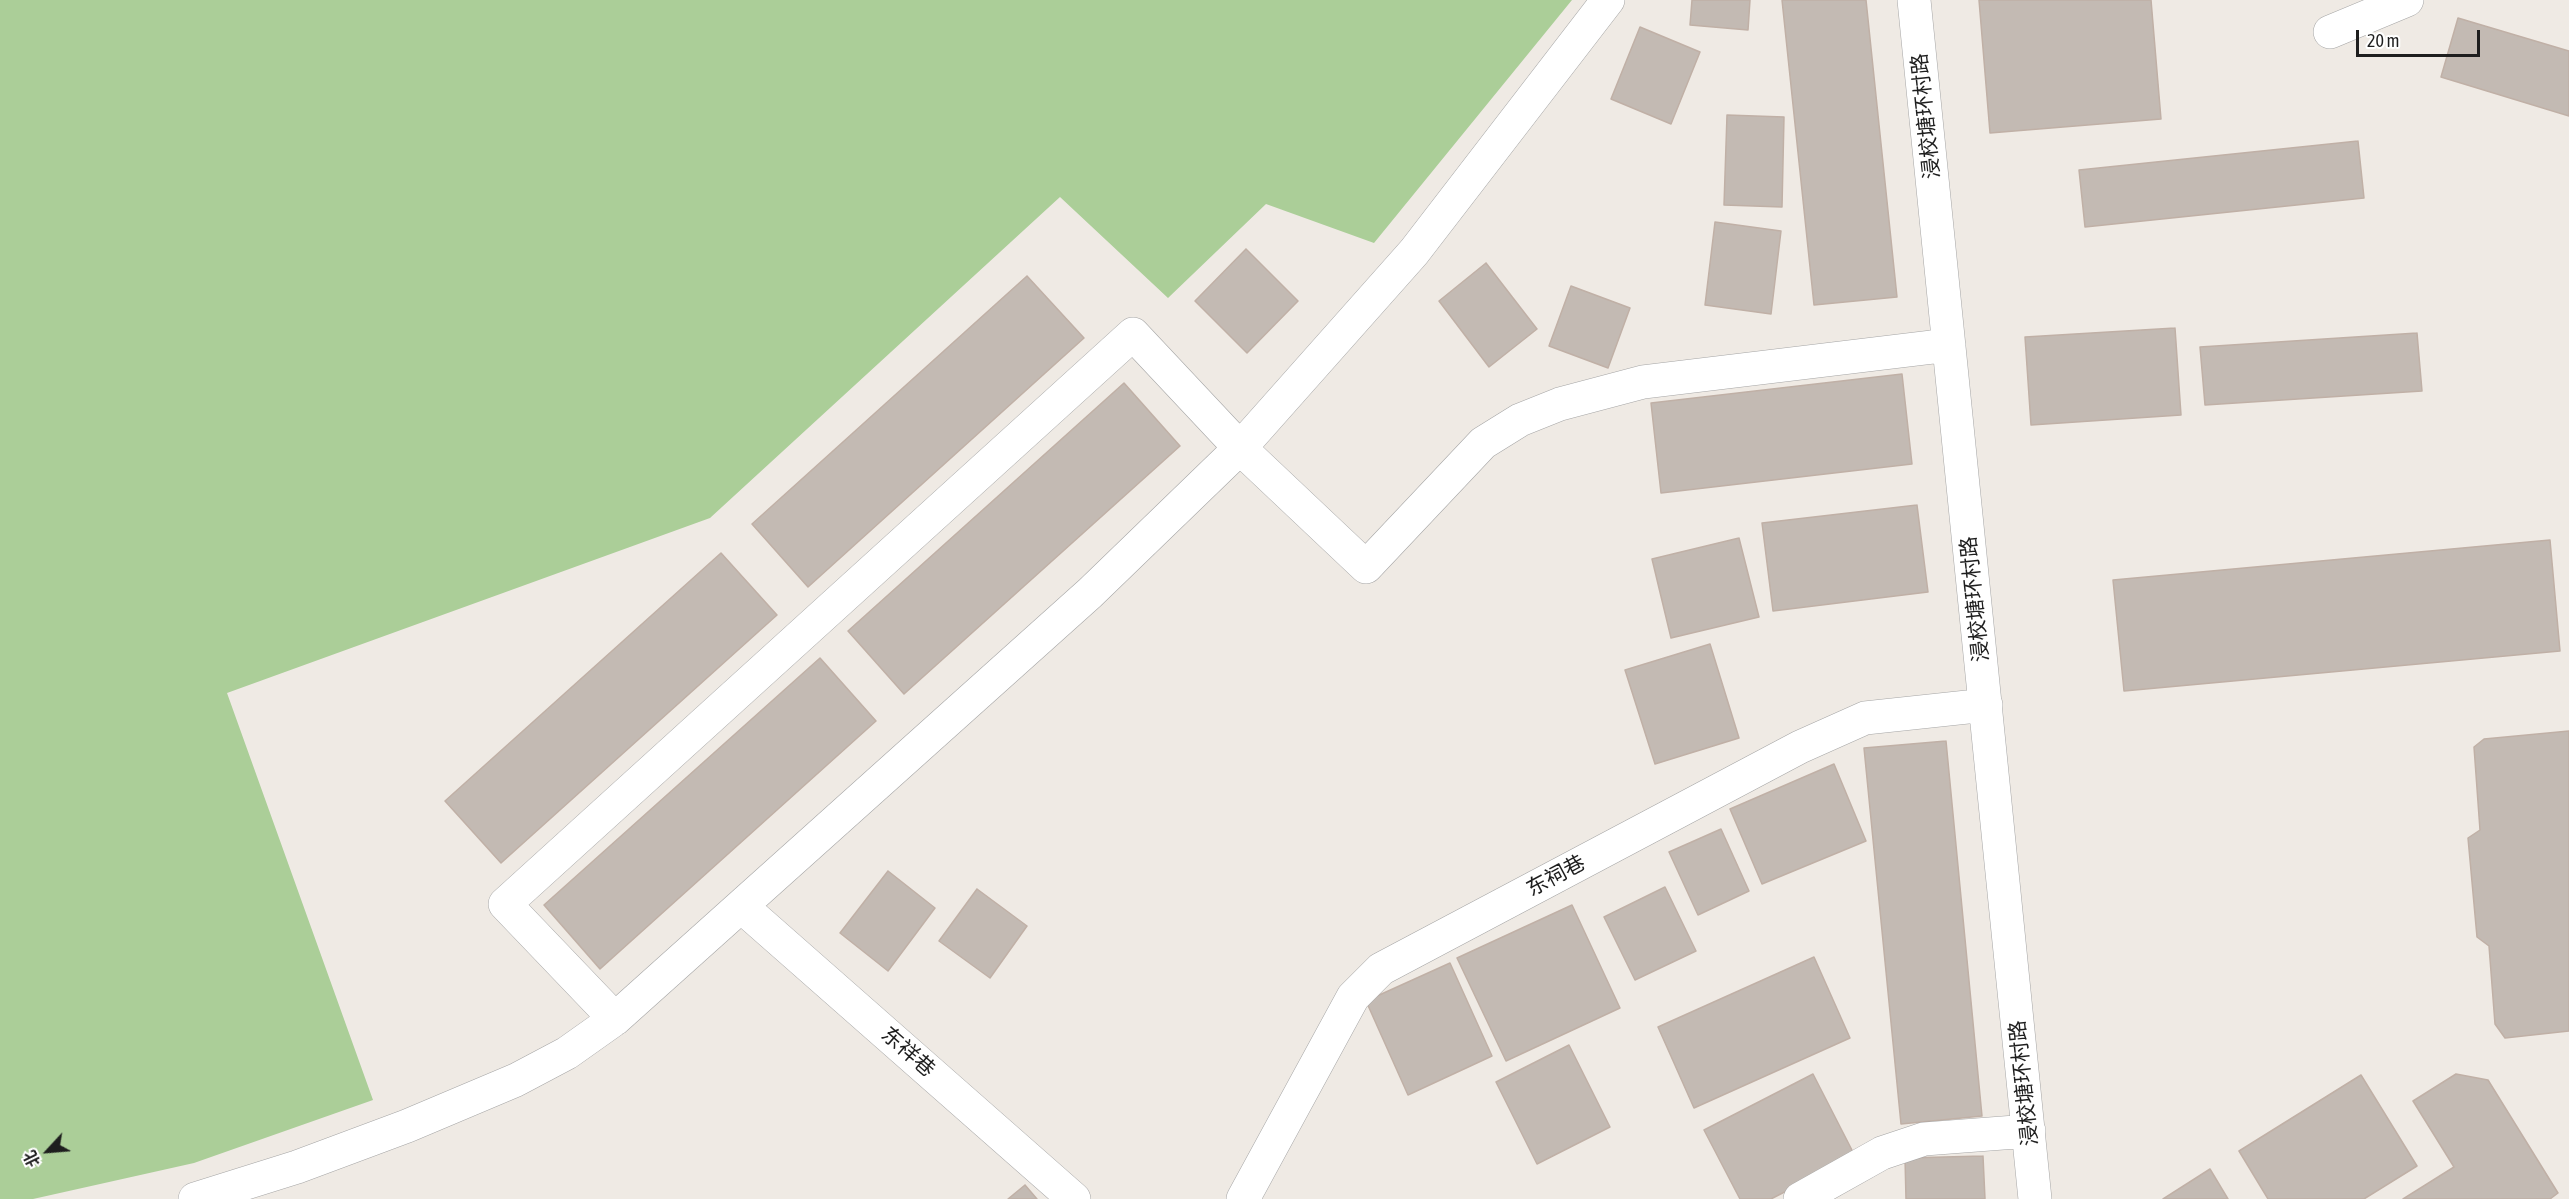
<!DOCTYPE html>
<meta charset="utf-8">
<style>
body{margin:0}
#map{position:relative;width:2569px;height:1199px;overflow:hidden;background:#efeae4;font-family:"Asap Condensed","Noto Sans SC",sans-serif}
canvas{display:block}
.north{position:absolute;left:18px;top:1121px;width:60px;height:60px;-webkit-text-stroke:4px #fff;paint-order:stroke;rotate:244deg;font-size:16px;font-weight:700;line-height:24px;text-align:center;color:#1e1e1e}
.north::after{content:'';display:block;margin:auto;width:21px;height:27px;background:#1e1e1e;clip-path:polygon(50% 0,100% 100%,50% 72%,0 100%)}
.scale{position:absolute;left:2356px;top:30px;width:124px;height:27px;box-sizing:border-box;border:3px solid #1e1e1e;border-top:0;padding-left:8px;font-size:18px;line-height:21px;white-space:nowrap;color:#1e1e1e;-webkit-text-stroke:4px #fff;paint-order:stroke}
</style>
<div id="map">
<canvas width="2569" height="1199"></canvas>
<div class="north">北</div>
<div class="scale">20 m</div>
</div>
<script>
const g = document.querySelector('canvas').getContext('2d');
g.lineJoin = 'round';
function paint(path, color) {
  g.fillStyle = color;
  g.fill(path, 'evenodd');
}
function poly(rows) {
  const path = new Path2D();
  for (const r of rows) {
    path.moveTo(r[0], r[1]);
    for (let i = 2; i < r.length; i += 2) path.lineTo(r[i], r[i + 1]);
  }
  return path;
}
function stroke(path, color, width, dash) {
  g.strokeStyle = color;
  g.lineWidth = width;
  g.lineCap = dash ? 'butt' : 'round';
  g.setLineDash(dash || []);
  g.stroke(path);
}
function drawText(font, color, halo, rows, align = 'center') {
  g.font = font + ' "Asap Condensed","Noto Sans SC",sans-serif';
  g.lineWidth = 4.5;
  g.setLineDash([]);
  g.textBaseline = 'middle';
  g.strokeStyle = halo;
  g.fillStyle = color;
  for (const [text, x, y, turn = 0] of rows) {
    g.save();
    g.translate(x, y);
    g.rotate((+turn || 0) * Math.PI / 180);
    g.textAlign = isNaN(turn) ? turn : align;
    if (halo) g.strokeText(text, 0, 0);
    g.fillText(text, 0, 0);
    g.restore();
  }
}
paint(poly([
 [0,0,1572,0,1374,243,1266,204,1168,298,1060,197,710,518,227,693,373,1100,194,1163,33,1199,0,1199]
]), '#abce98');
const building = poly([
 [1692,0,1750,0,1748,30,1690,25,1692,0],
 [1782,0,1866,0,1897,297,1814,305,1782,0],
 [1979,0,2151,0,2161,119,1990,133,1979,0],
 [2458,18,2569,51,2569,116,2441,77,2458,18],
 [1640,27,1700,52,1671,124,1611,99,1640,27],
 [1727,115,1784,117,1782,207,1724,205,1727,115],
 [2358,141,2364,198,2085,227,2079,170,2358,141],
 [1715,222,1781,231,1771,314,1705,305,1715,222],
 [1246,249,1298,301,1247,353,1195,301,1246,249],
 [1486,263,1537,329,1489,367,1439,301,1486,263],
 [1027,276,1084,338,808,587,752,524,1027,276],
 [1571,286,1630,308,1608,368,1549,346,1571,286],
 [2175,328,2181,415,2031,425,2025,337,2175,328],
 [2417,333,2422,391,2205,405,2200,347,2417,333],
 [1902,374,1912,464,1661,493,1651,403,1902,374],
 [1124,383,1180,446,904,694,848,631,1124,383],
 [1917,505,1928,592,1773,611,1762,523,1917,505],
 [1739,538,1759,617,1671,638,1652,559,1739,538],
 [2550,540,2560,651,2124,691,2113,580,2550,540],
 [721,553,777,615,501,863,445,801,721,553],
 [1710,644,1739,738,1655,764,1625,670,1710,644],
 [820,658,876,721,600,969,544,905,820,658],
 [2569,731,2569,1031,2505,1038,2495,1024,2489,946,2477,937,2468,838,2480,830,2474,747,2484,739,2569,731],
 [1946,741,1982,1116,1901,1124,1864,748,1946,741],
 [1834,764,1866,841,1762,884,1730,809,1834,764],
 [1721,829,1749,891,1698,915,1669,852,1721,829],
 [888,871,935,908,888,971,840,933,888,871],
 [1665,887,1696,951,1635,980,1604,917,1665,887],
 [977,889,1027,926,990,978,939,941,977,889],
 [1572,905,1620,1008,1506,1061,1457,958,1572,905],
 [1814,957,1850,1038,1694,1108,1658,1027,1814,957],
 [1450,963,1492,1056,1408,1095,1366,1001,1450,963],
 [1569,1045,1610,1127,1537,1164,1496,1082,1569,1045],
 [1813,1074,1855,1156,1771,1199,1740,1199,1704,1130,1813,1074],
 [2456,1074,2488,1080,2558,1193,2550,1199,2403,1199,2454,1167,2413,1101,2456,1074],
 [2361,1075,2417,1166,2364,1199,2268,1199,2239,1151,2361,1075],
 [1983,1156,1985,1199,1906,1199,1905,1158,1983,1156],
 [2210,1169,2228,1199,2163,1199,2210,1169],
 [1025,1185,1037,1199,1008,1199,1025,1185]
]);
paint(building, '#c3bab3');
stroke(building, '#c0b0a6', 1.5);
const minor = poly([
 [1914,0,2035,1199],
 [2330,32,2407,0],
 [741,906,1074,1199],
 [615,1019,505,904,1133,334,1240,448,1366,567,1483,443,1520,420,1560,404,1643,382,1949,345],
 [195,1199,297,1167,407,1126,516,1080,567,1053,615,1019,1090,593,1240,448,1414,252,1608,0],
 [1243,1199,1353,997,1381,969,1800,747,1865,718,1986,705],
 [1800,1199,1882,1153,1924,1139,2029,1131]
]);
stroke(minor, '#a5a5a5', 34);
stroke(minor, '#fff', 33);
drawText('21px', '#1e1e1e', '#fff', [
 ["浸校塘环村路",1926,116,-96],
 ["浸校塘环村路",1975,599,-96],
 ["东祠巷",1556,876,-28],
 ["东祥巷",908,1052,41],
 ["浸校塘环村路",2024,1083,-96]
]);
</script>
